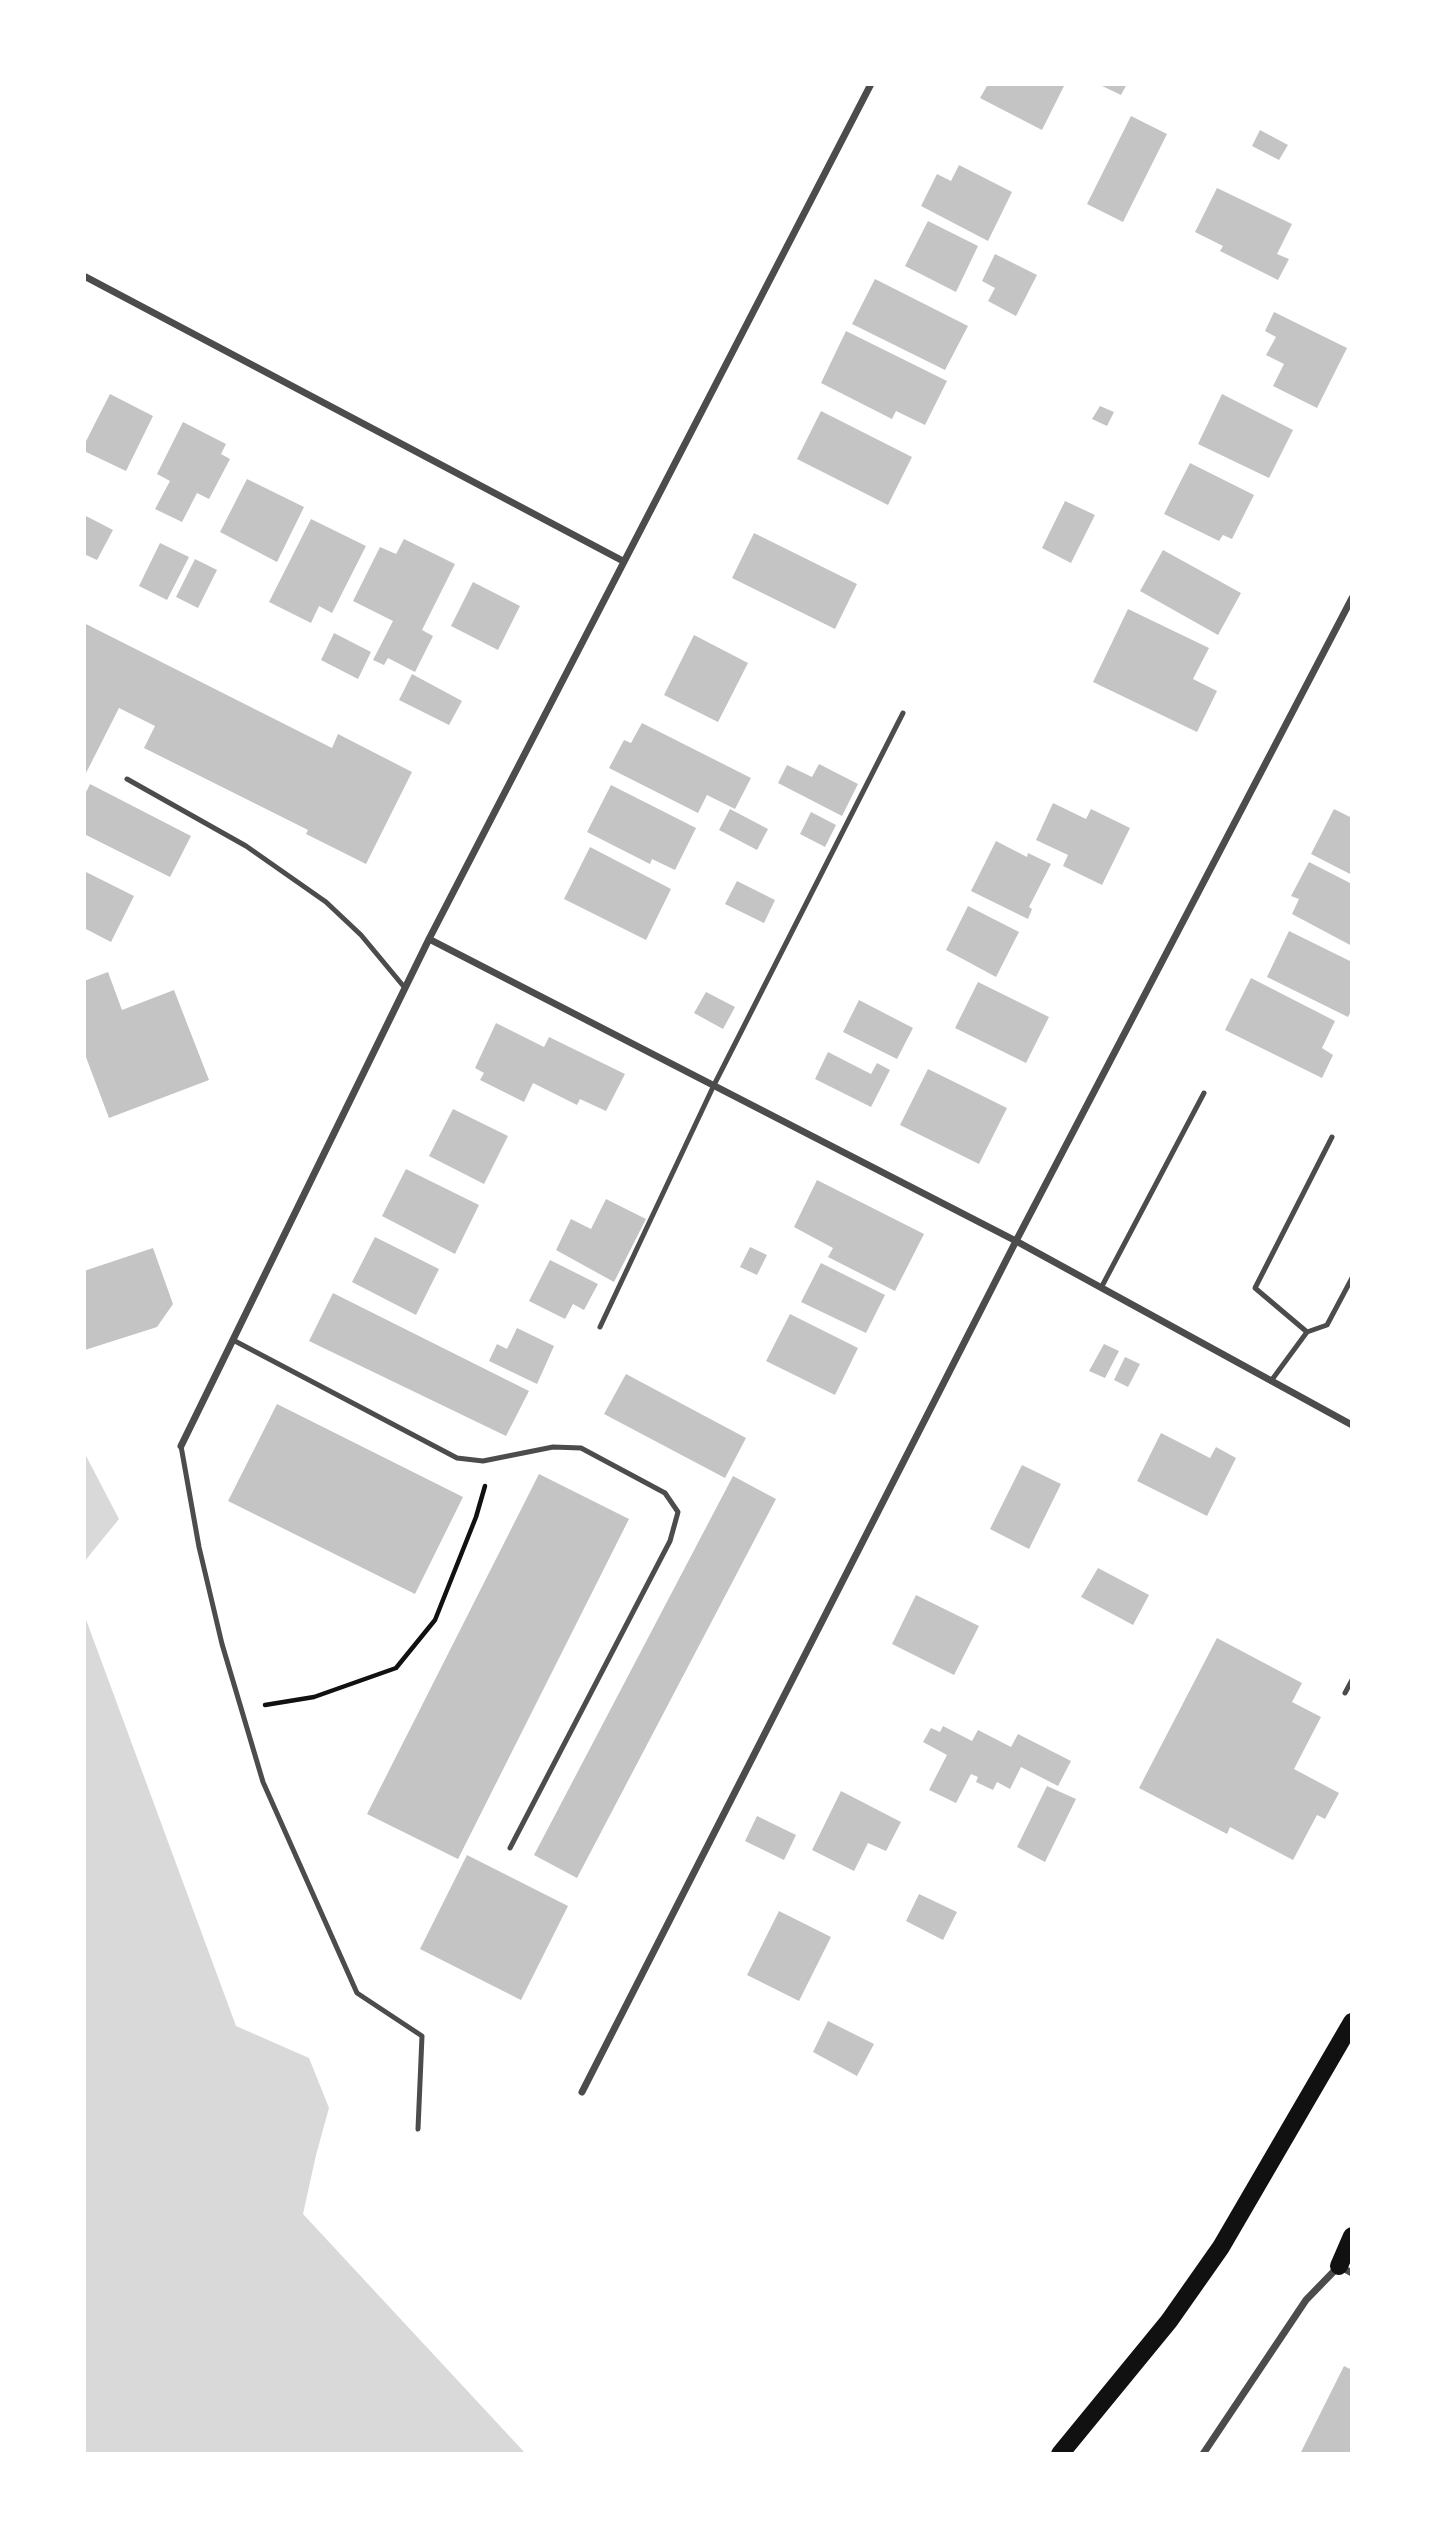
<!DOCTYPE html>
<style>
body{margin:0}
#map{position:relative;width:1436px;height:2538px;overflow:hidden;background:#fff;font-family:Ubuntu,sans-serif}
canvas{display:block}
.frame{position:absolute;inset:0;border:86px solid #fff;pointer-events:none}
</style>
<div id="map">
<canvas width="1436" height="2538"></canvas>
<div class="frame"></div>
</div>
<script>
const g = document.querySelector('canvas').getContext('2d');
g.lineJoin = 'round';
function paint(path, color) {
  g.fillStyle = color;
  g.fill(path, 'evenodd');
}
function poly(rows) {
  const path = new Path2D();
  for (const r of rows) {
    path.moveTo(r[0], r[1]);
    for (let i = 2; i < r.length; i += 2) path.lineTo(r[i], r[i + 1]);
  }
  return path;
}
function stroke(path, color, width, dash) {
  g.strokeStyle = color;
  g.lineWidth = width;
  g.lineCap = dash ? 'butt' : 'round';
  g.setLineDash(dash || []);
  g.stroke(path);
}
paint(poly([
 [84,1452,119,1519,84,1562],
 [84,1614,236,2026,309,2058,329,2108,316,2155,303,2214,526,2454,84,2454]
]), '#d9d9d9');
paint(poly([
 [988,84,1065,84,1042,130,980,98],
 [1098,84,1127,84,1121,95],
 [1131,116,1167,134,1123,222,1087,204],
 [1260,130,1288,145,1279,160,1252,146],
 [959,165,1012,192,988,241,921,206,937,174,951,181],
 [1217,188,1292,224,1277,254,1289,259,1278,280,1220,251,1223,246,1195,232],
 [928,221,978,246,956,292,905,266],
 [995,254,1037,275,1016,316,988,301,995,288,982,281],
 [875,279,968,326,945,370,852,324],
 [1274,312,1347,348,1317,408,1273,386,1284,364,1266,355,1276,337,1265,331],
 [846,331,947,381,925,425,896,411,892,419,821,383],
 [110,394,153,416,126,471,84,451,84,445],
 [1222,394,1293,430,1269,478,1198,444],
 [1100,406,1114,412,1107,426,1092,419],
 [821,411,912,457,888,505,797,459],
 [183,422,226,444,221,454,230,459,209,499,197,493,182,522,155,509,170,481,157,474],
 [1190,463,1254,495,1232,539,1223,535,1219,541,1164,514],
 [247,479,304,507,277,562,220,532],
 [1065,501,1095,515,1071,563,1042,548],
 [84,515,113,530,97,560,84,554],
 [311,519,366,546,332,613,319,606,311,623,269,602],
 [754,533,857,584,835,629,732,578],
 [404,539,455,564,422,630,433,636,415,672,388,658,384,665,373,660,393,621,353,601,380,547,396,554],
 [160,543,189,557,167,600,139,586],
 [1163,550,1241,593,1218,635,1140,591],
 [195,559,217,570,198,608,176,597],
 [473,582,520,606,498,650,451,626],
 [1128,609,1209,648,1193,679,1217,691,1197,732,1093,682],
 [84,623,332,748,338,734,412,772,366,864,306,834,308,830,144,748,155,726,119,708,84,777],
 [334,633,371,652,358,679,321,660],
 [694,635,748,663,718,722,664,695],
 [412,674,462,701,449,725,399,700],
 [642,723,751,778,735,809,707,795,698,813,609,768,624,740,631,743],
 [819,764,858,784,842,816,778,783,787,765,812,777],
 [90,784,191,836,170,877,84,834,84,796],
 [611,785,696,828,675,870,652,859,650,864,587,832],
 [1053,803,1086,819,1091,809,1130,828,1102,885,1063,866,1068,855,1036,840],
 [730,809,768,829,757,850,719,830],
 [1334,809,1352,818,1352,875,1311,854],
 [811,812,836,825,825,847,800,834],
 [996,841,1027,857,1028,853,1051,864,1029,907,1032,909,1028,919,971,891],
 [590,847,671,889,646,940,564,899],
 [1309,862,1352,884,1352,946,1292,914,1299,899,1291,896],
 [84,871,134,896,111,942,84,928],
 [737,881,775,900,764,923,725,904],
 [968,906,1019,932,996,977,946,950],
 [1289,931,1352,962,1352,1009,1348,1017,1267,977],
 [108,972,122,1010,174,990,209,1080,109,1118,84,1052,84,981],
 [1251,978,1335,1021,1322,1048,1333,1055,1322,1078,1225,1030],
 [978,982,1049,1017,1026,1063,955,1028],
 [706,992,735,1007,723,1029,694,1013],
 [859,1000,913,1028,897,1059,843,1032],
 [496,1023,544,1047,549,1037,625,1074,606,1111,580,1099,577,1105,533,1083,524,1102,480,1080,484,1073,475,1068],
 [828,1052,871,1074,877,1063,890,1070,871,1107,815,1079],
 [928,1069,1007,1108,979,1164,900,1125],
 [453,1109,508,1136,484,1184,429,1156],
 [406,1169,479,1205,455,1254,382,1216],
 [817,1180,924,1234,895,1291,828,1257,833,1248,794,1227],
 [606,1199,646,1219,614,1282,556,1250,571,1219,591,1229],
 [375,1237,439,1269,416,1315,352,1282],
 [750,1247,767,1255,757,1275,740,1267],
 [153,1248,173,1304,157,1327,85,1350,84,1271],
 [550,1260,598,1284,584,1310,573,1304,565,1319,529,1301],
 [821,1263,885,1295,866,1333,801,1302],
 [333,1293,529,1391,506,1436,309,1341],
 [790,1314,858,1348,835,1395,766,1361],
 [517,1328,554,1346,537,1384,489,1361,497,1344,507,1349],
 [1104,1344,1119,1351,1105,1378,1089,1371],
 [1125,1357,1140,1364,1128,1387,1114,1380],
 [626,1374,746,1438,725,1478,604,1414],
 [277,1404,463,1497,415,1594,228,1501],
 [1161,1433,1210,1458,1216,1447,1236,1458,1207,1516,1137,1481],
 [1022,1465,1061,1484,1029,1549,990,1529],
 [539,1474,629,1519,458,1859,367,1814],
 [733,1476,776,1499,577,1878,534,1855],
 [1098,1568,1149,1595,1133,1625,1081,1597],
 [916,1595,979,1626,954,1675,892,1644],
 [1217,1638,1302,1683,1292,1702,1321,1717,1294,1769,1339,1793,1325,1819,1317,1815,1293,1860,1230,1827,1227,1834,1139,1788],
 [943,1726,972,1741,978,1730,1011,1747,1018,1734,1071,1761,1058,1786,1021,1767,1010,1789,997,1782,993,1790,976,1782,978,1777,971,1774,956,1803,929,1790,947,1755,923,1742,931,1728,940,1732],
 [1047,1786,1076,1799,1045,1862,1017,1847],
 [841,1791,901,1822,886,1851,868,1843,854,1871,812,1850],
 [757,1816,796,1835,784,1860,745,1841],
 [467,1855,568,1906,521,2000,420,1949],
 [919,1894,957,1912,943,1940,906,1921],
 [779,1911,831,1937,799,2001,747,1975],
 [828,2021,874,2044,857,2076,813,2052],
 [1344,2366,1352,2370,1352,2454,1300,2454]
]), '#c4c4c4');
stroke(poly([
 [265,1705,314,1697,396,1668,435,1620,476,1517,485,1486]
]), '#111', 4.5);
stroke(poly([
 [127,779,246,846,326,902,361,935,405,988],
 [1101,1288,1204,1093],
 [600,1327,714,1085,903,713],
 [1307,1332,1255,1288,1332,1137],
 [233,1340,457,1458,483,1461,553,1447,581,1448,665,1493,678,1512,670,1541,510,1848],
 [1271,1381,1307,1332,1327,1325,1352,1278],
 [181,1446,199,1547,222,1644,263,1782,357,1993,422,2036,418,2129],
 [1345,1693,1352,1680]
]), '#4c4c4c', 5);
stroke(poly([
 [84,276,623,561],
 [429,939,1016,1241,1352,1425],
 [181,1446,429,939,871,84],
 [582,2092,1016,1241,1352,598],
 [1203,2454,1306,2300,1339,2266,1352,2273]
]), '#4c4c4c', 7);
stroke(poly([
 [1339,2266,1352,2236],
 [1060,2454,1169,2321,1221,2247,1352,2022]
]), '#111', 18);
</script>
